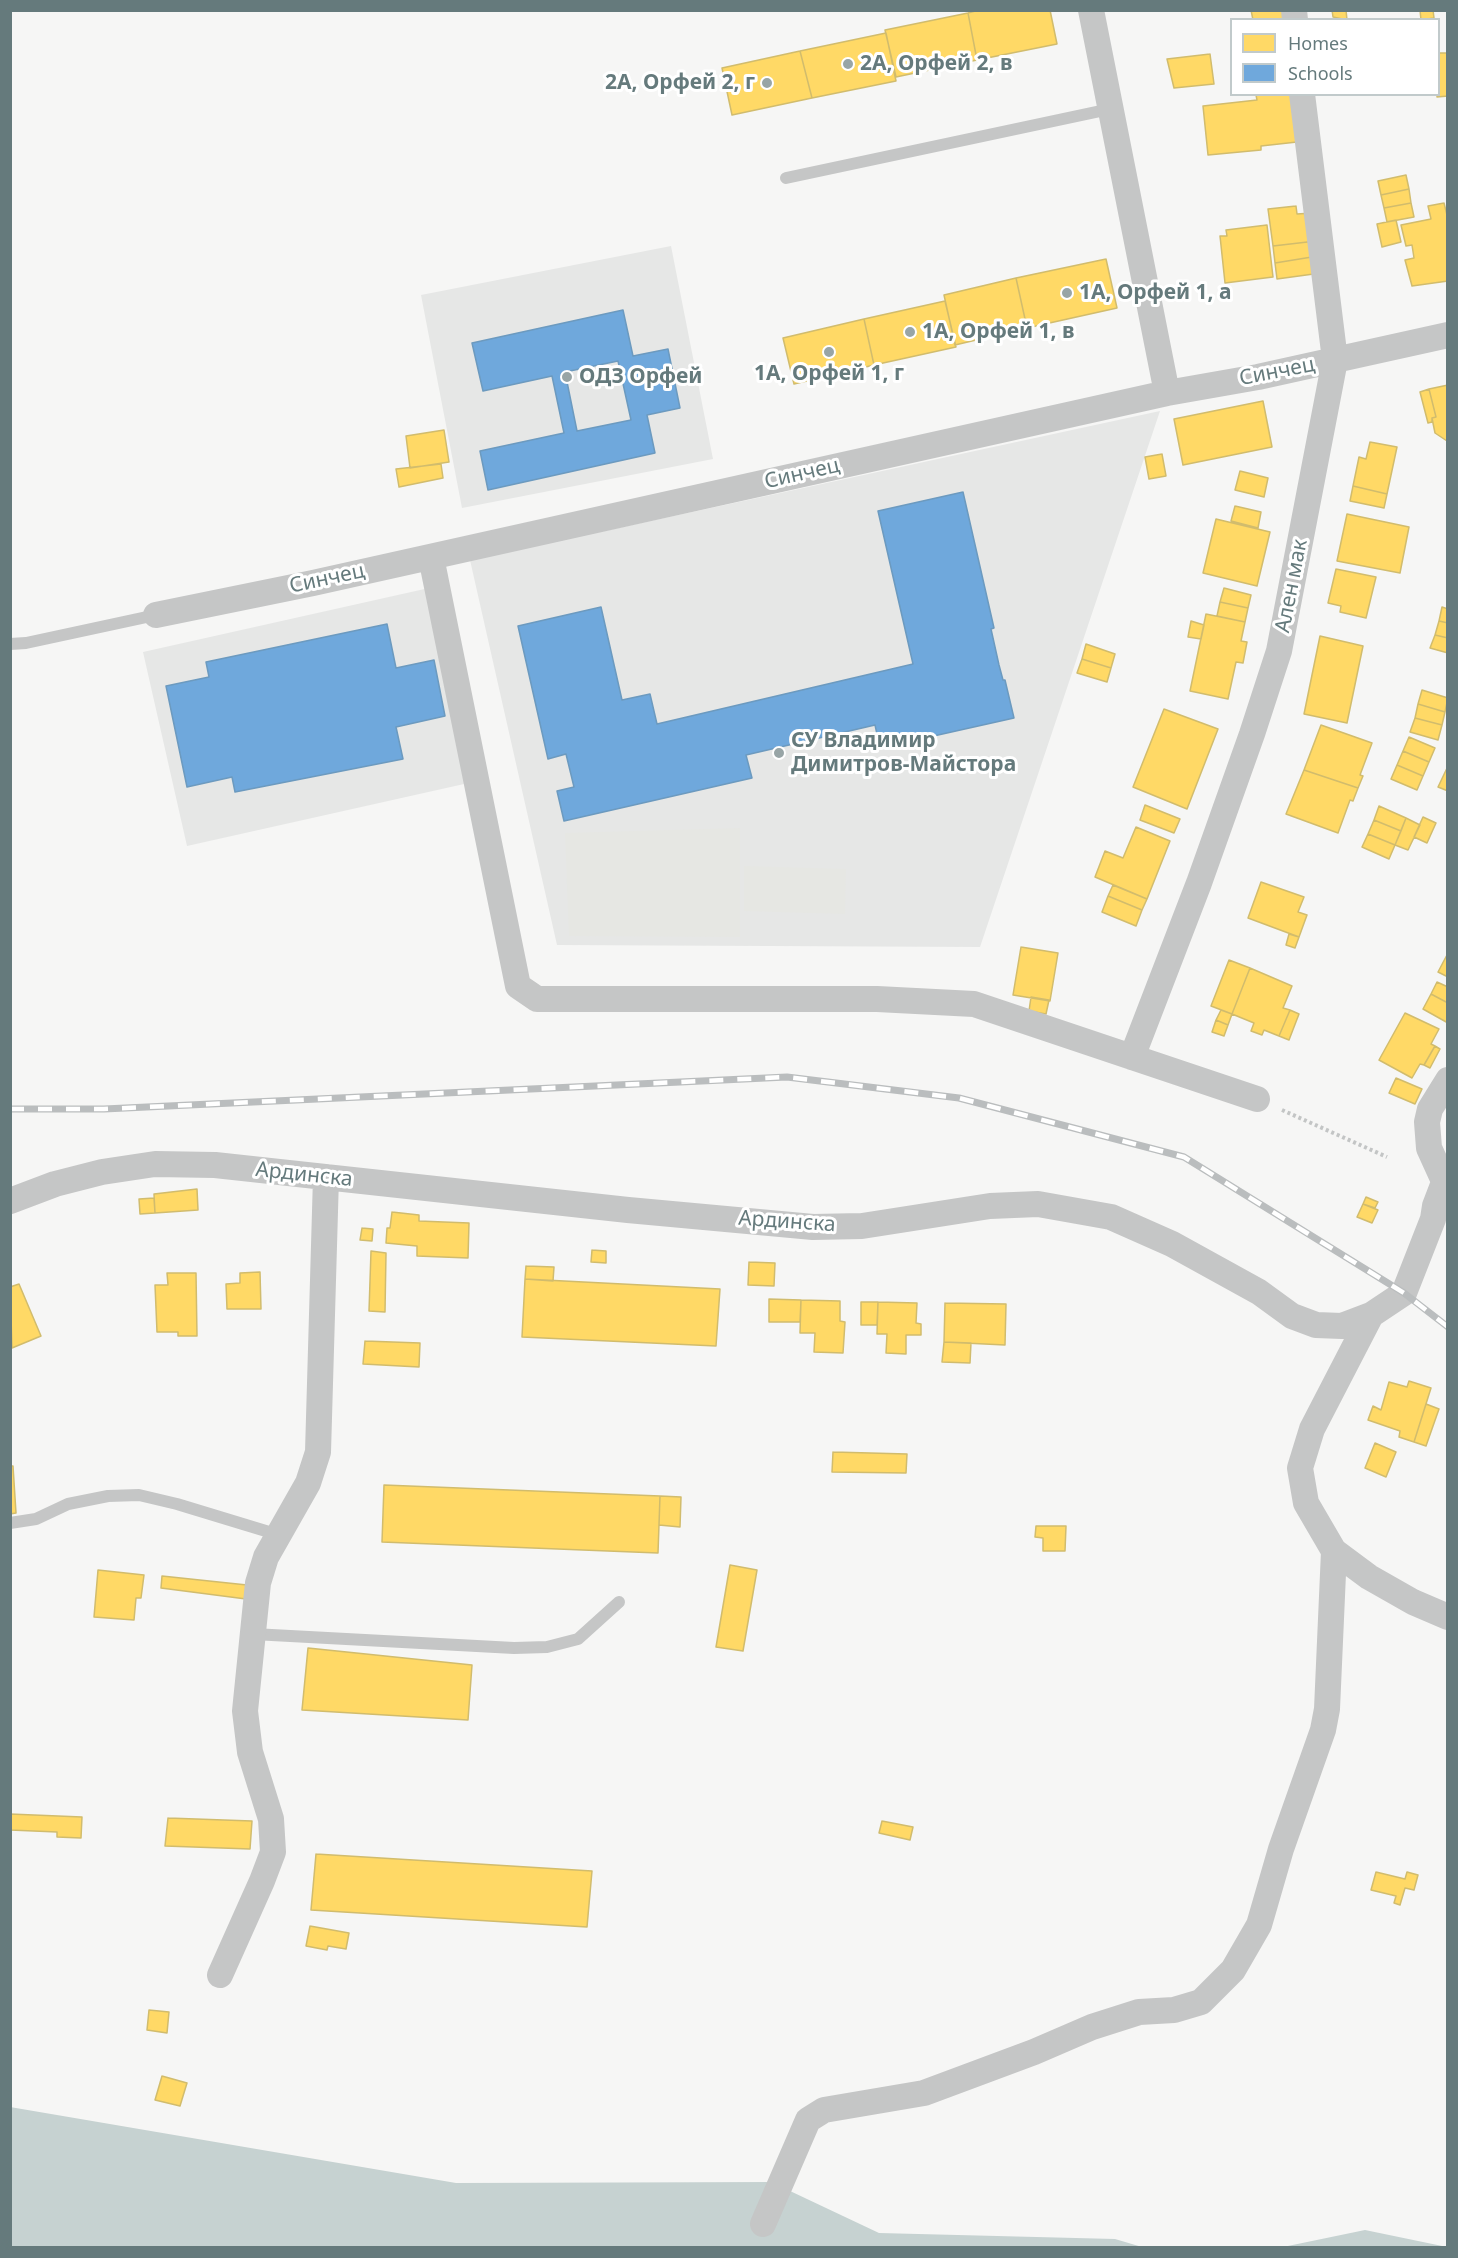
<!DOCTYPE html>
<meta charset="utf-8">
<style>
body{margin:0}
#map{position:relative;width:1458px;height:2258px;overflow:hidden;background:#f6f6f5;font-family:"Noto Sans",sans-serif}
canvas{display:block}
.frame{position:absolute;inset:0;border:12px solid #657a7c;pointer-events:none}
.legend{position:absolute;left:1230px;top:18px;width:210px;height:78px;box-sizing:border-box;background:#fff;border:2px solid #c1cacb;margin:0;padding:8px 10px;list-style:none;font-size:18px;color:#657a7c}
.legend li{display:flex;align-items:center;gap:12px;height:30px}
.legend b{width:30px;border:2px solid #c1cacb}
</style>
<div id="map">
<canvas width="1458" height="2258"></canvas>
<div class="frame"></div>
<ul class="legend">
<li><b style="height:16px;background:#ffd966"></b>Homes</li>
<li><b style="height:16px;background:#6fa8dc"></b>Schools</li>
</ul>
</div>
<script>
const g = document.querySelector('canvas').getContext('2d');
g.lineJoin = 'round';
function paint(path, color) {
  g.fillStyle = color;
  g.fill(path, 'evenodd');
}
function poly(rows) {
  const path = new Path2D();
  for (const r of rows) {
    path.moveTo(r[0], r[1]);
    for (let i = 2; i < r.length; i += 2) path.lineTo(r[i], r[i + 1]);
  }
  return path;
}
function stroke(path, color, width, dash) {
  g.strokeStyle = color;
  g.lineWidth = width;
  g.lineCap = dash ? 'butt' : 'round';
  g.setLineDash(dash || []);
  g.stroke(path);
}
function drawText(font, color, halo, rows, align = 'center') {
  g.font = font + ' "Noto Sans",sans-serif';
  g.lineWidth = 6;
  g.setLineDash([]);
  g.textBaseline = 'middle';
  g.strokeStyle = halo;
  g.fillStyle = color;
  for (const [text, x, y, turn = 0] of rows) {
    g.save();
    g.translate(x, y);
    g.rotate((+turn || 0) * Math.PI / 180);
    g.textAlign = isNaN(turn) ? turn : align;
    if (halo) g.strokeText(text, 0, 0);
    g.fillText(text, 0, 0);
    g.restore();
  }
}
paint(poly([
 [671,246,713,459,462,508,421,295],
 [1160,411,980,947,557,945,470,560],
 [429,588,473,782,187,846,143,652]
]), '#e6e7e6');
paint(poly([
 [740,828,740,937,569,936,565,833],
 [744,866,846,869,845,914,744,911]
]), '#e6e7e3');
paint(poly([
 [10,2107,456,2183,771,2182,879,2233,1115,2239,1142,2247,11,2247],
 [1365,2230,1447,2247,1283,2247]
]), '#c6d2d1');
const homes = poly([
 [979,10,1050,10,1057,44,977,60,968,13,979,10],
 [1251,10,1289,10,1290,20,1253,20,1251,10],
 [1332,10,1346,10,1347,20,1333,17,1332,10],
 [1420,10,1433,10,1434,18,1421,20,1420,10],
 [968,13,977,60,896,77,885,30,968,13],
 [886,33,896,81,812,98,800,51,886,33],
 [800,51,812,98,732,115,722,68,800,51],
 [1438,53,1448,53,1448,96,1437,97,1438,53],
 [1210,54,1214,84,1174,88,1167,59,1210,54],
 [1301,94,1306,141,1261,146,1261,150,1208,155,1203,106,1257,100,1256,95,1262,94,1301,94],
 [1406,175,1409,189,1381,195,1378,181,1406,175],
 [1409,189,1411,203,1384,208,1381,195,1409,189],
 [1411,203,1414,217,1387,222,1384,208,1411,203],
 [1444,203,1448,219,1448,281,1412,286,1405,260,1414,258,1412,245,1406,246,1401,225,1431,219,1428,206,1444,203],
 [1296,206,1297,214,1312,213,1316,241,1273,246,1268,209,1296,206],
 [1396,220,1401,242,1382,247,1377,224,1396,220],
 [1267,225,1273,277,1225,283,1220,236,1227,236,1226,230,1267,225],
 [1316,241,1318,256,1275,263,1273,246,1316,241],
 [1318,256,1321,273,1277,279,1275,263,1318,256],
 [1106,259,1117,308,1027,328,1016,278,1106,259],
 [1016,278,1027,328,955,345,944,295,1016,278],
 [945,301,956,347,874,365,864,319,945,301],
 [864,319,874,365,794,384,783,338,864,319],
 [1448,385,1448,441,1447,441,1435,433,1432,418,1436,417,1429,389,1448,385],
 [1429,389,1436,417,1432,418,1432,422,1428,423,1420,392,1429,389],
 [1263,401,1272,447,1183,465,1174,419,1263,401],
 [444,430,449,462,410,468,406,436,444,430],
 [1370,442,1397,447,1387,494,1353,486,1359,457,1366,459,1370,442],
 [1162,454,1166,476,1149,479,1145,457,1162,454],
 [441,464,443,478,399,487,396,469,441,464],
 [1240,471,1268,478,1264,497,1235,490,1240,471],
 [1353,486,1387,494,1384,508,1350,501,1353,486],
 [1235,506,1261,512,1258,528,1231,521,1235,506],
 [1347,514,1409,527,1400,573,1337,561,1347,514],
 [1216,519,1270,532,1257,586,1203,573,1216,519],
 [1336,569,1376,577,1366,618,1340,612,1341,606,1328,603,1336,569],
 [1224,588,1251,595,1248,608,1220,602,1224,588],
 [1220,602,1248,608,1245,622,1217,616,1220,602],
 [1442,607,1448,609,1448,623,1439,621,1442,607],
 [1206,614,1245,622,1241,641,1247,642,1243,663,1236,662,1228,699,1190,691,1206,614],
 [1191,621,1204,625,1201,639,1188,637,1191,621],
 [1439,621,1448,623,1448,638,1435,635,1439,621],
 [1435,635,1448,638,1448,653,1430,648,1435,635],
 [1320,636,1363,646,1347,723,1304,714,1320,636],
 [1086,644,1115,654,1111,668,1082,659,1086,644],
 [1082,659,1111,668,1107,682,1077,673,1082,659],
 [1422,690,1448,698,1445,712,1418,704,1422,690],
 [1418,704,1445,712,1442,725,1415,718,1418,704],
 [1164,709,1218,729,1187,809,1133,787,1164,709],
 [1415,718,1442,725,1438,740,1410,732,1415,718],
 [1321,725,1372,743,1360,775,1363,776,1358,788,1304,770,1321,725],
 [1409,737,1435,748,1429,762,1403,751,1409,737],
 [1403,751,1429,762,1423,776,1397,765,1403,751],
 [1397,765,1423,776,1417,790,1391,779,1397,765],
 [1448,766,1448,791,1438,787,1448,766],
 [1304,770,1358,788,1353,801,1350,800,1338,833,1286,814,1304,770],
 [1145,805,1180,819,1174,833,1140,820,1145,805],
 [1379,806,1406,818,1401,831,1374,820,1379,806],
 [1423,817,1436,823,1427,843,1414,837,1423,817],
 [1406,818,1420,825,1408,850,1395,845,1406,818],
 [1374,820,1401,831,1395,845,1368,834,1374,820],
 [1136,827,1170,841,1147,899,1095,877,1105,851,1123,858,1136,827],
 [1368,834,1395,845,1389,859,1362,847,1368,834],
 [1261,882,1304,897,1298,912,1307,915,1299,937,1248,918,1261,882],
 [1113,885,1147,899,1142,910,1108,896,1113,885],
 [1108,896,1142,910,1136,926,1102,912,1108,896],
 [1289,934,1299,937,1295,948,1286,945,1289,934],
 [1021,947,1058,953,1050,1001,1013,995,1021,947],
 [1448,953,1448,977,1438,972,1448,953],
 [1229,960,1250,968,1232,1014,1211,1006,1229,960],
 [1250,968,1292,986,1283,1008,1290,1010,1279,1036,1264,1030,1262,1035,1251,1031,1254,1023,1232,1014,1250,968],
 [1437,982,1448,987,1448,1003,1431,994,1437,982],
 [1431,994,1448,1003,1448,1023,1423,1009,1431,994],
 [1031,997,1049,1000,1046,1014,1029,1011,1031,997],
 [1221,1010,1232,1014,1228,1025,1216,1020,1221,1010],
 [1290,1010,1299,1014,1289,1040,1279,1036,1290,1010],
 [1405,1013,1439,1029,1431,1044,1435,1046,1424,1065,1420,1064,1412,1078,1379,1060,1405,1013],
 [1216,1020,1228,1025,1224,1036,1212,1032,1216,1020],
 [1435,1046,1440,1049,1430,1068,1424,1065,1435,1046],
 [1396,1078,1422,1089,1415,1104,1389,1093,1396,1078],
 [197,1189,198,1210,155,1213,154,1194,197,1189],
 [1366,1197,1378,1202,1375,1208,1363,1204,1366,1197],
 [154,1198,155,1213,140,1214,139,1199,154,1198],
 [1363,1204,1378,1210,1372,1223,1357,1217,1363,1204],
 [392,1212,419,1215,419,1221,469,1223,468,1258,417,1256,417,1246,386,1243,387,1228,390,1228,392,1212],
 [362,1228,373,1229,372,1241,360,1240,362,1228],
 [592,1250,606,1251,606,1263,591,1262,592,1250],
 [371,1251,386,1253,385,1312,369,1311,371,1251],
 [749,1262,775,1263,774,1286,748,1285,749,1262],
 [526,1266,554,1267,553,1281,525,1279,526,1266],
 [260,1272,261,1309,227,1309,226,1284,240,1283,240,1273,260,1272],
 [167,1273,196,1273,197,1336,178,1336,178,1332,157,1332,155,1285,168,1285,167,1273],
 [525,1279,720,1289,716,1346,522,1337,525,1279],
 [19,1284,41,1336,12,1348,10,1287,19,1284],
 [769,1299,801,1300,800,1322,769,1322,769,1299],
 [801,1300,840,1301,840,1321,845,1322,843,1353,814,1352,815,1333,800,1333,801,1300],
 [861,1302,878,1302,877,1325,861,1325,861,1302],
 [878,1302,917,1303,916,1323,921,1324,921,1335,906,1335,906,1354,886,1353,887,1334,877,1334,878,1302],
 [945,1303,1006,1304,1005,1345,944,1342,945,1303],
 [365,1341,420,1343,419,1367,363,1364,365,1341],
 [944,1342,971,1343,970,1363,942,1362,944,1342],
 [1409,1381,1431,1388,1414,1442,1399,1437,1400,1431,1368,1420,1373,1406,1381,1410,1389,1382,1407,1387,1409,1381],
 [1426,1404,1439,1409,1426,1446,1414,1442,1426,1404],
 [1375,1443,1396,1452,1386,1477,1365,1468,1375,1443],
 [833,1452,907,1454,906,1473,832,1472,833,1452],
 [10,1466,13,1466,16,1513,10,1514,10,1466],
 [384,1485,660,1496,658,1553,382,1542,384,1485],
 [660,1496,681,1497,680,1527,659,1525,660,1496],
 [1036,1526,1066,1526,1065,1551,1043,1551,1043,1538,1035,1537,1036,1526],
 [730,1565,757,1570,743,1651,716,1647,730,1565],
 [98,1570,144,1575,141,1598,136,1598,134,1620,94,1617,98,1570],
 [162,1576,247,1585,246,1599,161,1588,162,1576],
 [308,1648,472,1665,468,1720,302,1710,308,1648],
 [10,1814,82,1817,81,1838,57,1837,57,1832,10,1830,10,1814],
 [168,1818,252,1821,250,1849,165,1846,168,1818],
 [882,1821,913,1827,910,1840,879,1833,882,1821],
 [316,1854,592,1871,587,1927,311,1910,316,1854],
 [1376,1872,1405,1879,1407,1872,1418,1875,1414,1890,1405,1888,1400,1905,1394,1903,1396,1896,1371,1890,1376,1872],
 [310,1926,349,1933,346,1949,328,1946,327,1950,306,1946,310,1926],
 [149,2010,169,2012,167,2033,147,2030,149,2010],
 [162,2076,187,2083,180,2106,155,2100,162,2076]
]);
paint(homes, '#ffd966');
stroke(homes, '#d1bc6d', 1.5);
const schools = poly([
 [623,310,633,356,668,349,680,408,647,415,655,453,488,490,480,451,564,433,552,376,483,391,472,343,623,310],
 [618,361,631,420,577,431,565,372,618,361],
 [963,492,994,628,991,629,999,665,1003,680,1005,680,1014,718,880,748,875,725,746,755,752,778,564,821,557,791,574,787,566,754,548,759,518,626,601,607,622,700,650,694,657,724,913,664,878,511,963,492],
 [387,624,396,668,434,660,445,716,396,727,403,759,235,792,232,777,187,787,166,686,209,677,206,662,387,624]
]);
paint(schools, '#6fa8dc');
stroke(schools, '#6c9abf', 1.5);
stroke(poly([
 [1282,1110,1387,1157]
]), '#c3c5c5', 4, [3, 3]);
stroke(poly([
 [786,178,1110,109],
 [10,644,26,643,156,615],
 [10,1523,36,1519,68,1504,108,1496,139,1495,177,1504,279,1535],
 [253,1634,514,1648,547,1647,578,1639,619,1602]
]), '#c5c6c6', 12);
stroke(poly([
 [1091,10,1167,393],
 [1294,10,1295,20],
 [431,557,518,986,537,999,877,999,974,1004,1257,1099],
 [156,615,313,583,1167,393,1258,377,1448,335],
 [1132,1057,1199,883,1252,734,1279,651,1335,360,1302,94],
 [1444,1181,1429,1148,1427,1122,1430,1109,1448,1080],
 [10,1201,55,1184,102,1172,155,1164,215,1165,628,1210,813,1227,862,1226,990,1206,1038,1204,1111,1217,1172,1244,1259,1292,1292,1316,1316,1325,1342,1326,1371,1315,1404,1293,1433,1219,1435,1206,1448,1172],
 [1371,1315,1312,1429,1300,1468,1306,1503,1334,1551,1369,1577,1413,1602,1448,1617],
 [220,1975,262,1881,273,1852,271,1819,250,1752,245,1711,258,1583,266,1557,308,1483,318,1452,326,1177],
 [763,2224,808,2120,824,2110,924,2093,1034,2052,1092,2027,1139,2012,1174,2010,1201,2002,1233,1970,1259,1925,1281,1849,1323,1730,1327,1709,1334,1551]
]), '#c5c6c6', 26);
const rail = poly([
 [10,1109,104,1109,787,1077,959,1098,1184,1157,1404,1293,1448,1327]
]);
stroke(rail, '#babdbe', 7);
stroke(rail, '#fff', 4.5, [14]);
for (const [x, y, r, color] of [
 [848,64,6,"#98a5a6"],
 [767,83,6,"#98a5a6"],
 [1067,293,6,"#98a5a6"],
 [910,332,6,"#98a5a6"],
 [829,352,6,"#98a5a6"],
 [567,377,6,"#98a5a6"],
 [779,753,6,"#98a5a6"]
]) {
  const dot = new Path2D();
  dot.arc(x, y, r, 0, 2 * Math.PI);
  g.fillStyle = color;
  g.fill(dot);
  stroke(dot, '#fff', 2);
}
drawText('bold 21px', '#657a7c', '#fff', [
 ["2А, Орфей 2, в",860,64],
 ["2А, Орфей 2, г",755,83,"right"],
 ["1А, Орфей 1, а",1079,293],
 ["1А, Орфей 1, в",922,332],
 ["1А, Орфей 1, г",829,374,"center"],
 ["ОДЗ Орфей",579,377],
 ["СУ Владимир",791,741],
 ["Димитров-Майстора",791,765]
], 'left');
drawText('21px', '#657a7c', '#fff', [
 ["Синчец",1277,372,-11],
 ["Синчец",802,474,-13],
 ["Синчец",327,579,-12],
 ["Ален мак",1292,586,-79],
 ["Ардинска",304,1175,6],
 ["Ардинска",787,1222,4]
]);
</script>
